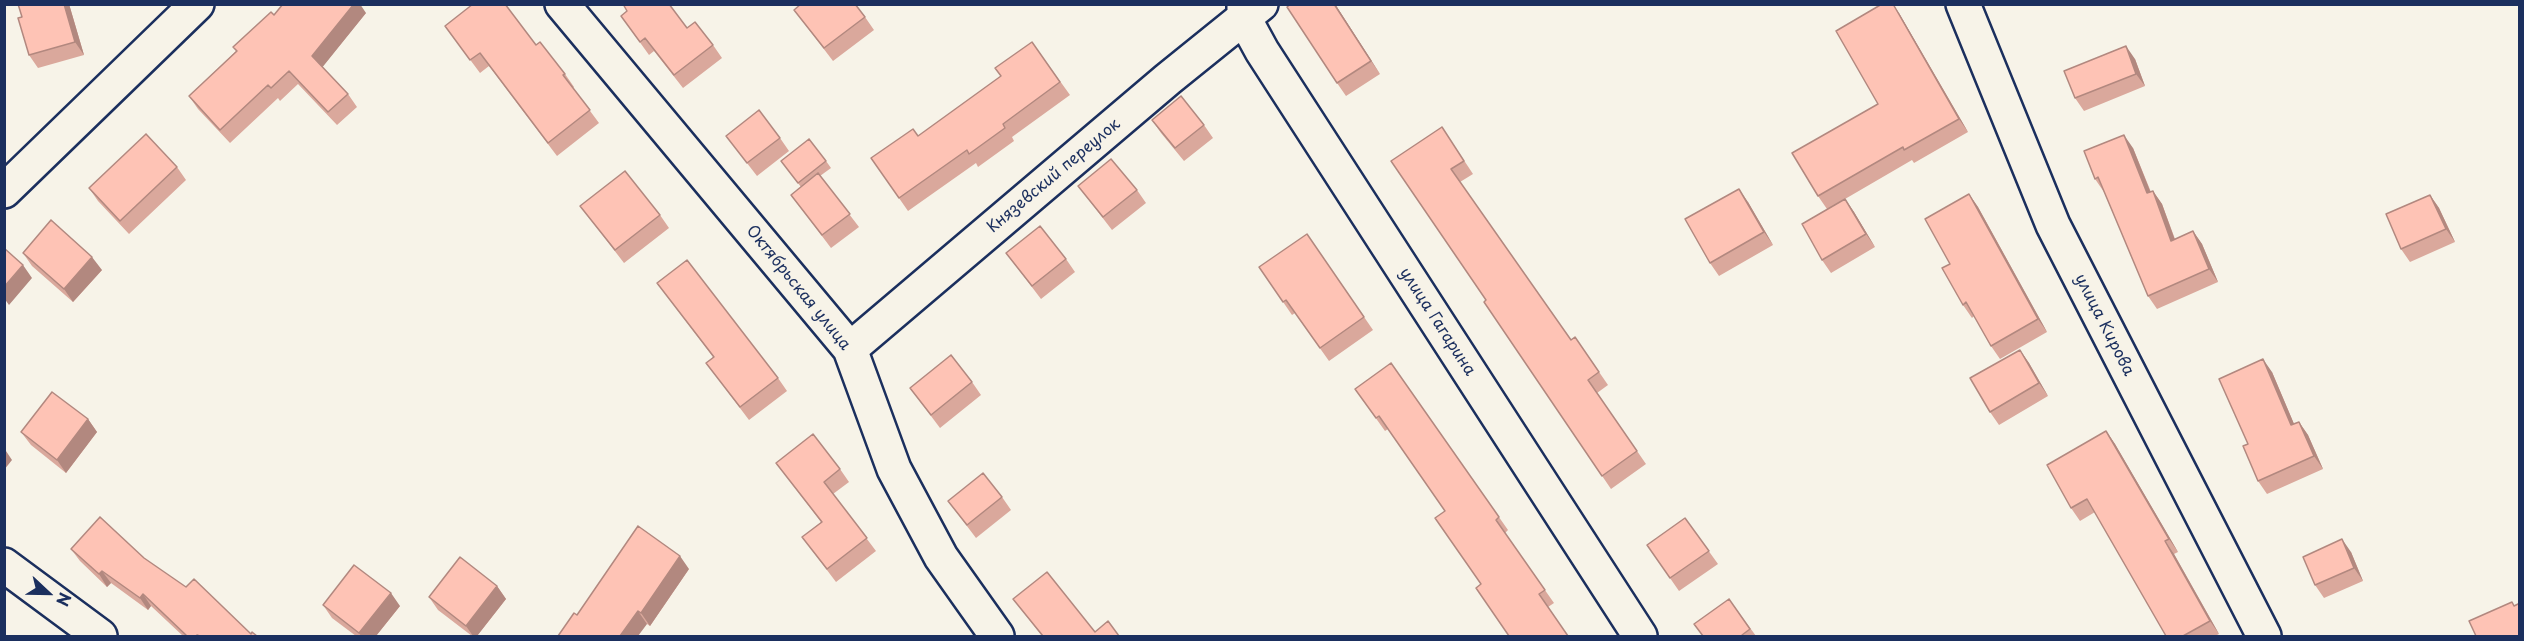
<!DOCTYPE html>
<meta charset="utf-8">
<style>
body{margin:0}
#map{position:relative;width:2524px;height:641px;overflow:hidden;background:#f7f3e8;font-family:"Playpen Sans",sans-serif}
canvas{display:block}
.frame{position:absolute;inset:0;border:6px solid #1b2f5e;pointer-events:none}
.north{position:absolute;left:18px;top:563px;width:60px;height:60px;-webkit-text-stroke:4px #f7f3e8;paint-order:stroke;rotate:112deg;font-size:16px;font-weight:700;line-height:24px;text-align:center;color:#1b2f5e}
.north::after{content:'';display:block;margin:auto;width:21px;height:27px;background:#1b2f5e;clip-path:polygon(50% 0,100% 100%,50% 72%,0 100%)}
</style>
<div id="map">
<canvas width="2524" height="641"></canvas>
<div class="frame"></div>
<div class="north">N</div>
</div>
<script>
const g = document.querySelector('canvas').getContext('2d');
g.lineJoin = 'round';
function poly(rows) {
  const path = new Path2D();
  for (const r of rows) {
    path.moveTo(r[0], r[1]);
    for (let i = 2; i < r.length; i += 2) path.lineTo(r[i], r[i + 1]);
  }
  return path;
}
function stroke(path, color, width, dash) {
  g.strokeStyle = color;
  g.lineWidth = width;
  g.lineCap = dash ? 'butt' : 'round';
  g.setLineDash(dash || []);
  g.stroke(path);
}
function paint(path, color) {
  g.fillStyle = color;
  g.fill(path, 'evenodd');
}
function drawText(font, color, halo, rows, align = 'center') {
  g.font = font + ' "Playpen Sans",sans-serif';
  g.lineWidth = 4.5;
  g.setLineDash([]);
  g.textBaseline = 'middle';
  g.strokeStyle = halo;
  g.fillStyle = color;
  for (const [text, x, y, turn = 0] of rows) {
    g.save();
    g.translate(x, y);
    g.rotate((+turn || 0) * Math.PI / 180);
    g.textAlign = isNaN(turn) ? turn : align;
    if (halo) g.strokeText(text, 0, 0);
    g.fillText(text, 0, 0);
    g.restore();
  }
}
const minor = poly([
 [562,4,850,349,894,469,941,557,997,636],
 [1244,4,1244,18,1262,51,1640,636],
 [1963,4,2053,225,2264,636],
 [4,191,197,4],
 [850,349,1168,79,1261,4],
 [4,565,100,636]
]);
stroke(minor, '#1b2f5e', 38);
stroke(minor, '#f7f3e8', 33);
paint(poly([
 [18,4,69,4,84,55,38,68,29,55,22,17],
 [1291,4,1335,4,1380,74,1346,96,1337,83],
 [794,10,865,17,874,30,833,61],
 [366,13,322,67,348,94,357,107,337,125,298,84,280,101,278,98,230,143,198,109,189,96,236,51,233,47,274,15],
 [1899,13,1968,132,1914,163,1912,160,1845,199,1854,212,1875,247,1831,273,1822,260,1827,209,1818,196,1878,104],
 [621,16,687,28,713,45,722,58,683,88,654,51,649,55],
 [445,26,536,45,565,74,574,87,573,88,599,123,557,156,489,66,480,73],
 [1032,42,1070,95,1012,137,1014,141,978,167,976,163,908,211,871,158,918,136,1001,76],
 [2135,59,2145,86,2084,111,2075,98],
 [1152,120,1204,125,1213,138,1184,161,1161,133],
 [1442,127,1473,174,1460,182,1571,340,1575,337,1608,385,1597,393,1646,464,1611,489,1484,302,1486,300,1391,161],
 [726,136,780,138,789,151,757,176],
 [2133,148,2151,192,2153,191,2162,204,2175,239,2193,231,2202,244,2218,282,2157,309,2148,296,2104,192,2095,179],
 [826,161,831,168,820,176,859,227,831,248,791,195,801,187,786,168],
 [177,167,186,180,129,234,98,201,89,188],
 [1078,186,1137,190,1146,203,1112,230],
 [1969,194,1978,207,2047,332,2000,359,1991,346,1974,316,1972,318,1963,305,1950,264],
 [2430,195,2439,208,2455,242,2410,262,2401,249],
 [1748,202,1773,245,1719,276,1710,263],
 [580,206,660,215,669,228,624,263],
 [1307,234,1373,330,1329,361,1295,313,1292,315,1259,267],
 [23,253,102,270,73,302,32,266],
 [1006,253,1066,259,1075,272,1041,299],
 [657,283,778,378,787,391,749,420,706,363,713,357],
 [2020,350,2029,363,2048,396,1999,425,1990,412],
 [1391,363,1508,530,1505,533,1554,603,1548,607,1481,584,1445,511,1388,429,1385,431,1355,389],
 [2272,372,2294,424,2299,422,2308,435,2323,469,2267,494,2258,481,2248,444],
 [972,382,981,395,940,428,910,388],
 [88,419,97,432,66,473,31,445,21,432],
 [2106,431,2115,444,2178,552,2174,554,2219,634,2215,636,2166,636,2095,512,2080,521,2071,508],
 [776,463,840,469,849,482,833,494,876,551,836,582,802,537,821,522],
 [1002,497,1011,510,976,538,948,501],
 [1685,518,1718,564,1679,591,1647,545],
 [71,549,144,558,251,634,257,636,183,636,151,606,148,610,111,583,107,587,80,561],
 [2351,552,2363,581,2324,598,2315,585],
 [689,569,650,626,647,624,577,615],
 [497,586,506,599,477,636,472,636,438,610,429,597],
 [1013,599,1095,632,1119,636,1042,636],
 [1729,599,1756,636,1703,636],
 [323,605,400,606,376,636,356,636,332,618]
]), '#daa89c');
paint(poly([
 [64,4,69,4,84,55,75,42],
 [354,4,360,4,366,13,321,69,312,56],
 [1334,4,1335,4,1380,74,1371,61],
 [1893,4,1899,13,1968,132,1959,119],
 [2126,46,2135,59,2145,86,2136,74],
 [2124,135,2133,148,2156,206,2147,193],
 [1739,189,1748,202,1773,245,1764,232],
 [2153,191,2162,204,2180,254,2171,241],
 [1969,194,1978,207,2047,332,2038,319],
 [2430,195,2439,208,2455,242,2446,229],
 [1845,199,1854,212,1875,247,1866,234],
 [2193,231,2202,244,2218,282,2209,269],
 [92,257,102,270,73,302,64,289],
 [23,265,32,278,9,305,4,298,4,287],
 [2020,350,2029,363,2048,396,2039,383],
 [2263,359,2272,372,2300,438,2291,425],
 [88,419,97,432,66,473,57,460],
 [2299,422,2308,435,2323,469,2314,456],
 [2106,431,2115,444,2178,552,2169,539],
 [4,448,12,460,4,470],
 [2342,539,2351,552,2363,581,2354,568],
 [2165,541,2174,554,2219,634,2210,621],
 [680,556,689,569,650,626,641,613],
 [102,571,111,583,107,587,99,574],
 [497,586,506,599,477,636,473,636,466,626],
 [391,593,400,606,376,636,361,636,359,633],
 [143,594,151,606,148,610,140,598],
 [638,611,647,624,638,636,620,636]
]), '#b2887f');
const building = poly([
 [18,4,64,4,75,42,29,55,18,18,22,17,18,4],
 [283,4,354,4,312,56,348,94,328,112,289,71,271,88,268,85,220,130,189,96,237,51,233,47,271,12,274,15,283,4],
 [473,4,505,4,536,45,540,42,565,74,563,75,590,110,548,143,480,53,470,60,445,26,473,4],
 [623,4,669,4,687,28,695,22,713,45,674,75,645,38,640,42,621,16,627,11,623,4],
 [801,4,855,4,865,17,824,48,794,10,801,4],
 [1291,4,1334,4,1371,61,1337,83,1287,7,1291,4],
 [1882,4,1893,4,1959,119,1904,150,1903,147,1818,196,1792,153,1878,104,1836,31,1882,4],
 [1032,42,1060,82,1003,124,1005,128,969,154,967,150,899,198,871,158,913,129,918,136,1001,76,995,68,1032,42],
 [2126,46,2136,74,2075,98,2064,71,2126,46],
 [1181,96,1204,125,1175,148,1152,120,1181,96],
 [759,110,780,138,747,163,726,136,759,110],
 [1442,127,1464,161,1451,169,1571,340,1575,337,1599,372,1588,380,1637,451,1602,476,1484,302,1486,300,1391,161,1442,127],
 [146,134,177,167,120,221,89,188,146,134],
 [2124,135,2147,193,2153,191,2171,241,2193,231,2209,269,2148,296,2098,177,2095,179,2084,151,2124,135],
 [809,139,826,161,798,183,781,161,809,139],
 [1111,159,1137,190,1103,217,1078,186,1111,159],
 [625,171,660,215,615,250,580,206,625,171],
 [818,173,850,214,822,235,791,195,818,173],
 [1739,189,1764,232,1710,263,1685,219,1739,189],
 [1969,194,2038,319,1991,346,1966,302,1963,305,1942,268,1950,264,1925,219,1969,194],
 [2430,195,2446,229,2401,249,2386,214,2430,195],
 [1845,199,1866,234,1822,260,1802,224,1845,199],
 [51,220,92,257,64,289,23,253,51,220],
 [1040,226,1066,259,1032,286,1006,253,1040,226],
 [1307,234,1364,317,1320,348,1286,300,1283,302,1259,267,1307,234],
 [4,248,23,265,4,287,4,248],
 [687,260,778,378,740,407,706,363,714,357,657,283,687,260],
 [2020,350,2039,383,1990,412,1970,378,2020,350],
 [951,355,972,382,931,415,910,388,951,355],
 [2263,359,2291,425,2299,422,2314,456,2258,481,2243,446,2248,444,2219,379,2263,359],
 [1391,363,1499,517,1496,520,1545,590,1539,594,1568,636,1509,636,1476,588,1481,584,1435,518,1445,511,1379,416,1376,418,1355,389,1391,363],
 [52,392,88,419,57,460,21,432,52,392],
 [2106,431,2169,539,2165,541,2210,621,2183,636,2166,636,2087,499,2071,508,2047,465,2106,431],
 [813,434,840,469,824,482,867,538,827,569,802,537,822,522,776,463,813,434],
 [983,473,1002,497,967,525,948,501,983,473],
 [100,517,144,558,186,587,194,579,251,634,252,632,257,636,200,636,197,635,196,636,187,636,143,594,140,598,102,571,99,574,71,549,100,517],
 [1685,518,1709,551,1670,578,1647,545,1685,518],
 [638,526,680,556,641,613,638,611,620,636,558,636,574,613,577,615,638,526],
 [2342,539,2354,568,2315,585,2303,557,2342,539],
 [460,557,497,586,466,626,429,597,460,557],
 [354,565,391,593,359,633,323,605,354,565],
 [1047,572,1095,632,1108,621,1119,636,1043,636,1013,599,1047,572],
 [1729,599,1750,629,1742,635,1743,636,1703,636,1694,624,1729,599],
 [2512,602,2514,606,2520,603,2520,636,2476,636,2469,621,2512,602]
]);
paint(building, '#fec3b5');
stroke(building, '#b2887f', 1.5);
drawText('16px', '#1b2f5e', '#f7f3e8', [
 ["Князевский переулок",1054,176,-40],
 ["Октябрьская улица",798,288,51],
 ["улица Гагарина",1437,322,57],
 ["улица Кирова",2104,325,63]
]);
</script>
